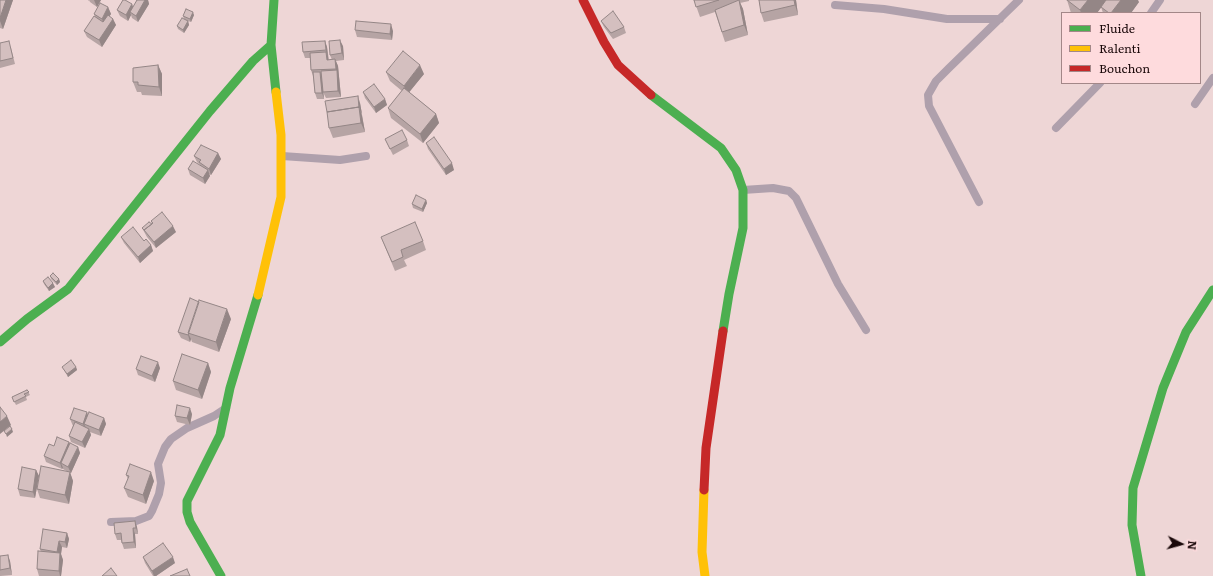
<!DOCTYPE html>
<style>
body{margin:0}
#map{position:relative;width:1213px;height:576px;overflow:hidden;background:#eed6d6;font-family:Literata,serif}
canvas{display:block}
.legend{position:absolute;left:1061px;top:12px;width:140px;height:72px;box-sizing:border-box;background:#fedbdd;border:1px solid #a38788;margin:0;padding:5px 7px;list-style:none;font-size:12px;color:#1a0809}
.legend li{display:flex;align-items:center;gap:8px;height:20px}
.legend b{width:20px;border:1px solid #a38788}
.north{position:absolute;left:1161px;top:524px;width:40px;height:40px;-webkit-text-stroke:3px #fedbdd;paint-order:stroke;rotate:96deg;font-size:11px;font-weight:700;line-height:16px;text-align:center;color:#1a0809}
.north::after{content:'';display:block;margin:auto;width:14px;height:18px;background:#1a0809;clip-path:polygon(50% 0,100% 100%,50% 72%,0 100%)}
</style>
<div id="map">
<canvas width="1213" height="576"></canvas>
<ul class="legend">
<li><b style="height:5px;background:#4caf50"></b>Fluide</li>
<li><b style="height:5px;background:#ffc107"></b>Ralenti</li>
<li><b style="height:5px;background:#c62828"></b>Bouchon</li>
</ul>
<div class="north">N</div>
</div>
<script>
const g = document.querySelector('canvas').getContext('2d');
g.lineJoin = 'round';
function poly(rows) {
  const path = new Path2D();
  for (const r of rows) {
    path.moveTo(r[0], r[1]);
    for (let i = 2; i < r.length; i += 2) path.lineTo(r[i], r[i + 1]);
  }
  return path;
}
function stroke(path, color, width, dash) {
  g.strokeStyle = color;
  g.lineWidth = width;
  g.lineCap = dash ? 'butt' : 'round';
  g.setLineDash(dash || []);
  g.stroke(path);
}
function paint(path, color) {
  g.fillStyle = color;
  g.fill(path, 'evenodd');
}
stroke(poly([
 [835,5,884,9,947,19,1000,19],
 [1151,13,1160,0],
 [1195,104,1213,78],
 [1056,128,1100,83],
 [282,156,340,160,366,156],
 [743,190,773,188,789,191,796,198,838,284,866,330],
 [979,202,929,106,928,95,936,81,949,68,1019,0],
 [111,522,136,521,149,516,152,511,159,494,161,483,158,464,165,447,171,439,187,428,214,416,226,408]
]), '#afa0ac', 8);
stroke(poly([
 [274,0,271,45,276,92],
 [651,95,721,148,736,170,743,190,743,228,729,294,723,331],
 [0,342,27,319,68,289,210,111,253,61,271,45],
 [221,576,190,522,187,512,187,501,220,435,230,388,258,295],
 [1141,576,1132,525,1133,488,1163,388,1186,332,1213,290]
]), '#4caf50', 9);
stroke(poly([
 [258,295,281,197,281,135,276,92],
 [704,490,702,552,705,576]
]), '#ffc107', 9);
stroke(poly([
 [583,0,604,42,618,65,651,95],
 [704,490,706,448,723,331]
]), '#c62828', 9);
paint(poly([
 [0,0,13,0,3,29,0,28],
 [88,0,101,0,97,7,90,2,89,0,89,1],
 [137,0,148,0,149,4,138,22,132,18,131,15,128,21,120,16,117,10,132,4,133,7],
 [694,0,749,0,749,1,740,3,743,9,748,35,725,42,715,12,700,17],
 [759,0,796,0,798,15,764,22,761,13],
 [1067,0,1139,2,1131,13,1103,13,1101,7,1097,13,1071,13],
 [108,7,111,14,109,16,113,19,116,25,102,47,87,37,84,31,95,17,94,14],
 [194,15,191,22,185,20,188,21,189,25,184,33,178,29,177,26,184,19,183,16],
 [601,21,624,27,626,33,613,39,604,27],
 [355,30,393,31,392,40,357,37],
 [325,41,327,47,329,60,332,60,330,55,343,46,344,60,336,61,338,66,341,97,326,98,323,92,324,99,317,99,315,93,313,76,311,70,310,58,305,58,303,52],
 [0,43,11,48,15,64,0,68],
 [158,65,162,74,162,96,142,95,141,92,137,92,133,82],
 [386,72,424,74,409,92,436,114,439,123,423,143,391,118,388,108,402,91,390,81],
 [363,92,385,99,387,105,376,113,365,98],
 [360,103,365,132,333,138,329,128],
 [385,139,407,140,409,146,393,155],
 [426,143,454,170,446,175,428,149],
 [218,153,221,159,211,175,209,174,210,176,205,184,190,175,188,169,200,165,197,162,194,156],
 [426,200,427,203,423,212,413,208,412,204],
 [151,221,176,232,156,248,147,237,142,228,152,224],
 [121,237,144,241,151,245,153,251,140,263,124,243],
 [381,237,423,241,426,250,404,260,407,266,395,271],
 [50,276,59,279,60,282,57,285,51,279],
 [43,281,55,287,49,291,44,284],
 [231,319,219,352,192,342,191,339,190,342,181,338,178,332],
 [208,363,211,372,202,399,176,390,173,381],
 [62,367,76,367,77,370,68,377,64,370],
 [160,368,155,382,138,375,136,369],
 [27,390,30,395,26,397,27,400,16,405,12,397],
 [87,412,88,416,104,418,106,424,101,436,90,432,91,435,85,448,71,442,69,436,73,426,70,419],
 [192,414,190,425,177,422,175,416],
 [69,442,70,445,78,447,80,453,71,473,70,473,73,481,69,504,40,498,37,489,68,472,63,469,63,468,62,469,46,462,44,456],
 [36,470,39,476,35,498,20,496,18,489],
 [126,475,154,481,146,504,128,497,124,488,128,479],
 [135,521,137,527,138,534,135,534,136,548,124,549,121,540,117,540,115,534],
 [67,533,69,539,67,548,62,547,61,554,63,560,61,576,39,576,37,569,41,552,40,549],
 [0,556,10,561,12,575,0,576],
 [143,557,175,563,156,576,153,576,145,563]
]), '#b6a4a4');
paint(poly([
 [6,0,13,0,3,29,0,21,0,18],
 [94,0,101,0,97,7],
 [145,0,148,0,149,4,138,22,136,16],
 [739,0,743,9,748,35,744,25],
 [794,0,796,0,798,15,795,5],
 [1088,0,1107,0,1097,13,1081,13,1080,10],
 [1121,0,1138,0,1139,2,1131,13,1111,13],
 [132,4,134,10,130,12,131,15,128,21,126,15],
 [108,7,111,14,104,25,102,19],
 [193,12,194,15,191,22,190,19],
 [113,19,116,25,102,47,99,40],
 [188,21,189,25,184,33,183,30],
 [391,24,393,31,392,40,390,34],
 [340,40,343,46,344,60,342,53],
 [325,41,327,47,329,66,327,60],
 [335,59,338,66,341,97,338,91],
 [158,65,162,74,162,96,159,87],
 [420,65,424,74,407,95,404,86],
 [320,72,322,78,324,99,322,93],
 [358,96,360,103,362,114,359,108],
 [385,99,387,105,376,113,374,107],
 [359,107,362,116,365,132,361,123],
 [436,114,439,123,423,143,420,134],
 [218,153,221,159,211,175,209,169],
 [452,163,454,170,446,175,444,169],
 [208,170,210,176,205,184,203,178],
 [426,200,427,203,423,212,422,209],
 [173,226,176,232,156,248,154,242],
 [151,245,153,251,140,263,138,257],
 [59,279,60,282,57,285,56,282],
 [53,283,55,287,49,291,48,288],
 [227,309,231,319,219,352,216,342],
 [188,333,191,339,190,342,188,335],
 [158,362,160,368,155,382,152,376],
 [208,363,211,372,202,399,198,390],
 [76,367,77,370,68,377,67,374],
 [190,408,192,414,190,425,187,418],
 [87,412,89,419,84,424,86,428,85,430,83,424],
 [7,416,11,425,0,434,0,422],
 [104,418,106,424,101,436,99,430],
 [12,429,13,432,7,437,6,434],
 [89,429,91,435,85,448,82,442],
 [69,442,71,448,61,463,63,468,62,469,60,463],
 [78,447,80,453,71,473,68,467],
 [36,470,39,476,35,498,33,492],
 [70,472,73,481,69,504,65,495],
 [151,472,154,481,146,504,143,495],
 [135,521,137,527,138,534,136,528],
 [133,528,135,534,136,548,134,542],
 [67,533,69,539,67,548,65,542],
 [59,541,62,547,61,554,63,560,61,576,60,576,59,571,60,558,57,552],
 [8,555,10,561,12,575,10,568],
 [173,557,175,563,156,576,154,576,152,571]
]), '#948686');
const building = poly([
 [0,0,6,0,0,18,0,0],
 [123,0,125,0,132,4,126,15,117,10,123,0],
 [137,0,145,0,136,16,130,12,137,0],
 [694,0,719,0,696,7,694,0],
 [739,0,744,25,722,32,715,10,739,0],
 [759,0,794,0,795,5,761,13,759,0],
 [1067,0,1088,0,1080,10,1067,0],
 [1106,0,1121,0,1111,13,1109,13,1101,7,1106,0],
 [100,3,108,7,102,19,94,14,100,3],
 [186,9,193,12,190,19,183,16,186,9],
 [613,11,624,27,611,33,601,21,613,11],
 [108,15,113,19,99,40,84,31,94,16,103,22,108,15],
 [182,18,188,21,183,30,177,26,182,18],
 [356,21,391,24,390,34,355,30,356,21],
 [340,40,342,53,330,55,329,41,340,40],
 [9,41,13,58,0,61,0,43,9,41],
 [325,41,326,50,303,52,302,42,325,41],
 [403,51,420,65,404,86,386,72,403,51],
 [326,52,327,60,335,59,336,69,311,70,310,53,326,52],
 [158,65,159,87,138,85,138,82,133,82,133,68,158,65],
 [337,70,338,91,323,92,321,71,337,70],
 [313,72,320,72,322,93,315,93,313,72],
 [374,84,385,99,374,107,363,92,374,84],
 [404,88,436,114,420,134,388,108,404,88],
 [358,96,359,108,359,107,327,112,325,101,358,96],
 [359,107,361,123,329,128,327,112,359,107],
 [402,130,407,140,390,149,385,139,402,130],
 [434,137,452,163,444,169,426,143,434,137],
 [201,145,218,153,209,169,199,162,201,160,194,156,201,145],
 [193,161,208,170,203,178,188,169,193,161],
 [416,195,426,200,422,209,412,204,416,195],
 [162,212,173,226,154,242,144,230,153,223,151,221,162,212],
 [149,222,152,224,144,230,145,231,142,228,149,222],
 [415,222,423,241,401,250,403,257,392,262,381,237,415,222],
 [133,227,144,241,146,239,151,245,138,257,121,237,133,227],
 [53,273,59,279,56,282,50,276,53,273],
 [48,277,53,283,48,288,43,281,48,277],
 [190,298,199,302,188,335,178,332,190,298],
 [199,300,227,309,216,342,188,333,199,300],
 [182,354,208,363,198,390,173,381,182,354],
 [141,356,158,362,152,376,136,369,141,356],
 [71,360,76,367,67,374,62,367,71,360],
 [27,390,29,392,24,394,26,396,14,402,12,397,27,390],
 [177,405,190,408,187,418,175,416,177,405],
 [0,407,7,416,0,422,0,407],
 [74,408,87,412,83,424,70,419,74,408],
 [89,412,104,418,99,430,84,424,89,412],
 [75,422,89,429,82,442,69,436,75,422],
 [10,426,12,429,6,434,4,431,10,426],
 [57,437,69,442,60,463,44,456,49,444,54,446,57,437],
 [70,443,78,447,68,467,61,463,70,443],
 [130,464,151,472,143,495,124,488,129,476,126,475,130,464],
 [41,466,70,472,65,495,37,489,41,466],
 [22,467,36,470,33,492,18,489,22,467],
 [135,521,136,528,133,528,134,542,122,543,121,533,115,534,114,523,135,521],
 [43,529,67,533,65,542,59,541,57,552,40,549,43,529],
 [163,543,173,557,152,571,143,557,163,543],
 [38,551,60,553,59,571,37,569,38,551],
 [8,555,10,568,0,570,0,556,8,555],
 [111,568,117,576,102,576,111,568],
 [187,569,190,576,170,576,187,569]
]);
paint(building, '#d4bfbf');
stroke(building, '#948686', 1);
</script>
